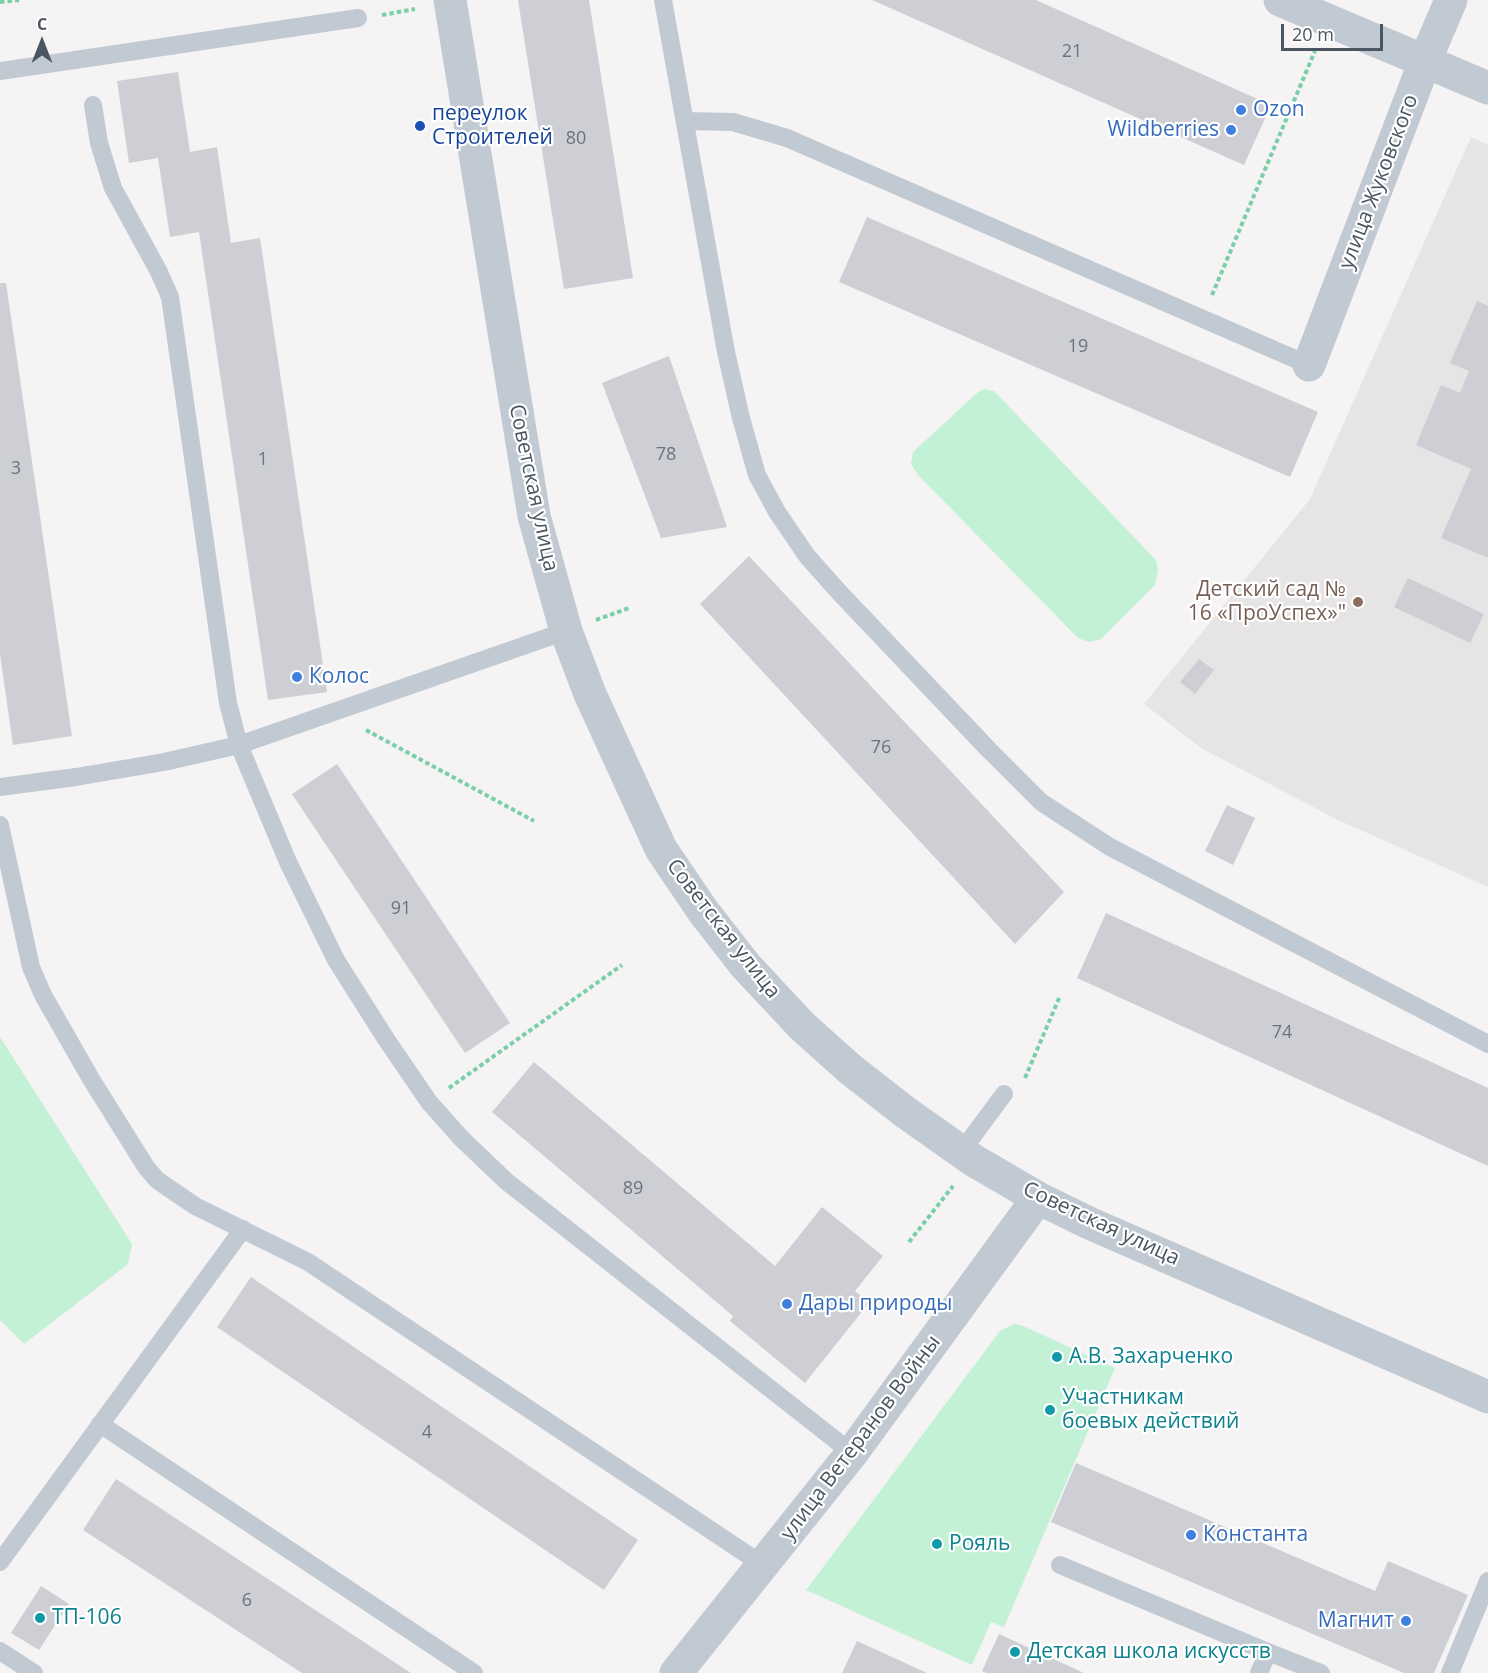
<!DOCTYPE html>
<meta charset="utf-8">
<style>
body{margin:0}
#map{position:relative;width:1488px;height:1673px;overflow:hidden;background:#f5f3f3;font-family:"Open Sans",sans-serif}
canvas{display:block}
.north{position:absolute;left:12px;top:12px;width:60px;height:60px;-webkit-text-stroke:4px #fff;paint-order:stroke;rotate:0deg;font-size:16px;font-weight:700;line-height:24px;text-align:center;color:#4a5661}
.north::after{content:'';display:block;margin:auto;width:21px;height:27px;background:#4a5661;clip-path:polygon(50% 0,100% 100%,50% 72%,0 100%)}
.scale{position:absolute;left:1281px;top:24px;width:102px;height:27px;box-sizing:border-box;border:3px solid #4a5661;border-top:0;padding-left:8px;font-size:18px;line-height:21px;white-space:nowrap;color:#4a5661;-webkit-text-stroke:4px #fff;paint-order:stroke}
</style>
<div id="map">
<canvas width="1488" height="1673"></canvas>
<div class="north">С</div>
<div class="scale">20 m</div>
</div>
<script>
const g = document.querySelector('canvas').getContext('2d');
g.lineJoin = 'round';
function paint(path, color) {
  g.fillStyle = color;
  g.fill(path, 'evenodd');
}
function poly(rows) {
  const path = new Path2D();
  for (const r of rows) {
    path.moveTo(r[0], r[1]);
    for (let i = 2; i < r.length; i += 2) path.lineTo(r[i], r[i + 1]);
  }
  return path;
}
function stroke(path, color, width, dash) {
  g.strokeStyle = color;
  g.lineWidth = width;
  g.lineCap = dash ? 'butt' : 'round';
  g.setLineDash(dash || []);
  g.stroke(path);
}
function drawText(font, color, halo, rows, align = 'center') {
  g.font = font + ' "Open Sans",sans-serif';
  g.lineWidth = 4.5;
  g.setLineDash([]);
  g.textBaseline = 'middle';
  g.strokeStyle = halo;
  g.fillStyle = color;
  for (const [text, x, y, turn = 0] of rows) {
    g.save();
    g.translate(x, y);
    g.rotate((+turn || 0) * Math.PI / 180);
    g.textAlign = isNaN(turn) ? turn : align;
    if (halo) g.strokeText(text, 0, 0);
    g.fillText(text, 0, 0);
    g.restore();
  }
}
paint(poly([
 [1471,137,1488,145,1488,887,1338,820,1201,748,1144,704,1310,499]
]), '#e6e4e5');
paint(poly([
 [984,389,994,391,1156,560,1158,570,1155,585,1101,639,1089,642,1078,638,918,475,911,464,913,452,977,393],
 [0,1037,132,1244,128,1264,24,1344,0,1320],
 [1014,1324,1021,1325,1115,1368,1004,1627,991,1622,972,1665,806,1590,1000,1331]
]), '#c3f1d5');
paint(poly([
 [518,0,589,0,633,278,564,289],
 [872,0,1036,0,1271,105,1244,165],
 [178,72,190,152,217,147,231,243,260,238,327,692,268,700,199,232,170,237,158,158,129,163,117,81],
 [867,217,1318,412,1290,477,839,282],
 [0,283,6,283,72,736,13,745,0,654],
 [1477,301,1488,306,1488,558,1441,538,1471,469,1416,445,1441,385,1460,393,1469,371,1450,363],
 [669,356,727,527,661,538,602,383],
 [749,556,1064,892,1015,944,700,604],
 [1408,578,1484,614,1470,643,1394,607],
 [1199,659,1214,670,1195,694,1180,682],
 [337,764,510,1023,465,1053,292,794],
 [1227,805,1255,818,1233,865,1205,851],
 [1106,913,1488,1088,1488,1166,1077,978],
 [534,1062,775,1266,822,1207,883,1256,855,1291,869,1303,805,1383,730,1321,733,1316,492,1112],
 [251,1277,638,1540,604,1590,217,1327],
 [1076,1463,1375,1591,1388,1561,1468,1595,1434,1673,1404,1673,1051,1522],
 [116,1479,411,1673,302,1673,83,1530],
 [41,1586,69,1604,39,1650,11,1633],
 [999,1634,1084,1673,986,1673,982,1671],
 [857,1641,927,1673,842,1673]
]), '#cdcfd5');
stroke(poly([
 [0,2,19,0],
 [382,15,415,9],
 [1212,295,1315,51],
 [596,620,629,608],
 [366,730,534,821],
 [1025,1078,1060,996],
 [449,1088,622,965],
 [909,1242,953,1186]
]), '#7ad0a6', 4, [4.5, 3]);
stroke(poly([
 [663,0,726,352,741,418,757,475,777,512,807,556,838,591,989,750,1041,802,1110,847,1488,1044],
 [0,71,358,18],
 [93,105,99,143,113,188,159,272,170,297,228,703,239,745,288,862,336,960,386,1039,429,1102,461,1138,506,1181,852,1453],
 [685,121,733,122,787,138,1309,365],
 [0,787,76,777,164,762,239,745,566,631],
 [0,825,31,967,43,995,91,1079,146,1167,157,1180,195,1206,308,1262,763,1565],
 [961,1152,1004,1094],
 [100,1424,474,1673],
 [0,1562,243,1229],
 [1060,1565,1268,1652],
 [0,1651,34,1673],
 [1259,1673,1268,1652,1321,1673],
 [1450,1673,1488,1581]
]), '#c1cad2', 18);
stroke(poly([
 [450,0,534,516,566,631,590,694,661,849,703,911,745,965,802,1026,850,1069,905,1112,973,1160,1038,1198,1089,1223,1488,1397],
 [1280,0,1488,88],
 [1309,365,1425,61,1451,0],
 [676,1673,852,1453,1038,1198]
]), '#c1cad2', 33);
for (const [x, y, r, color] of [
 [1241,110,6,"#3f7fe0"],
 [420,126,6,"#1a4fb4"],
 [1231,130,6,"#3f7fe0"],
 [1358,602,6,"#8d6e63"],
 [297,677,6,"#3f7fe0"],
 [787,1304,6,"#3f7fe0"],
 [1057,1357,6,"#0f9aa8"],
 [1050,1410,6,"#0f9aa8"],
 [1191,1535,6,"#3f7fe0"],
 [937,1544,6,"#0f9aa8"],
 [40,1618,6,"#0f9aa8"],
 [1406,1621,6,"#3f7fe0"],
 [1015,1652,6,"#0f9aa8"]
]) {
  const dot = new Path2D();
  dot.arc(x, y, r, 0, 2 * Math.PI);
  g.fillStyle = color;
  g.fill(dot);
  stroke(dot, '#fff', 2);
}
drawText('18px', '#6b747e', null, [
 ["21",1072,52],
 ["80",576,139],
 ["19",1078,347],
 ["78",666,455],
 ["1",263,460],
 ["3",16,469],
 ["76",881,748],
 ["91",401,909],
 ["74",1282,1033],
 ["89",633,1189],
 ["4",427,1433],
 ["6",247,1601]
]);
drawText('21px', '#366cbe', '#fff', [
 ["Ozon",1253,110],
 ["Wildberries",1219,130,"right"],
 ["Колос",309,677],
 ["Дары природы",799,1304],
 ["Константа",1203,1535],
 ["Магнит",1394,1621,"right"]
], 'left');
drawText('21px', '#164399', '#fff', [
 ["переулок",432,114],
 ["Строителей",432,138]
], 'left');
drawText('21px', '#4a5661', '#fff', [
 ["улица Жуковского",1379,182,-69],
 ["Советская улица",533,488,78],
 ["Советская улица",723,929,52],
 ["Советская улица",1101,1224,25],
 ["улица Ветеранов Войны",861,1438,-53]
]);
drawText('21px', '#785e54', '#fff', [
 ["Детский сад №",1346,590],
 ["16 «ПроУспех»\"",1346,614]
], 'right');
drawText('21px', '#0d838f', '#fff', [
 ["А.В. Захарченко",1069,1357],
 ["Участникам",1062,1398],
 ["боевых действий",1062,1422],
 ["Рояль",949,1544],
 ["ТП-106",52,1618],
 ["Детская школа искусств",1027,1652]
], 'left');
</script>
